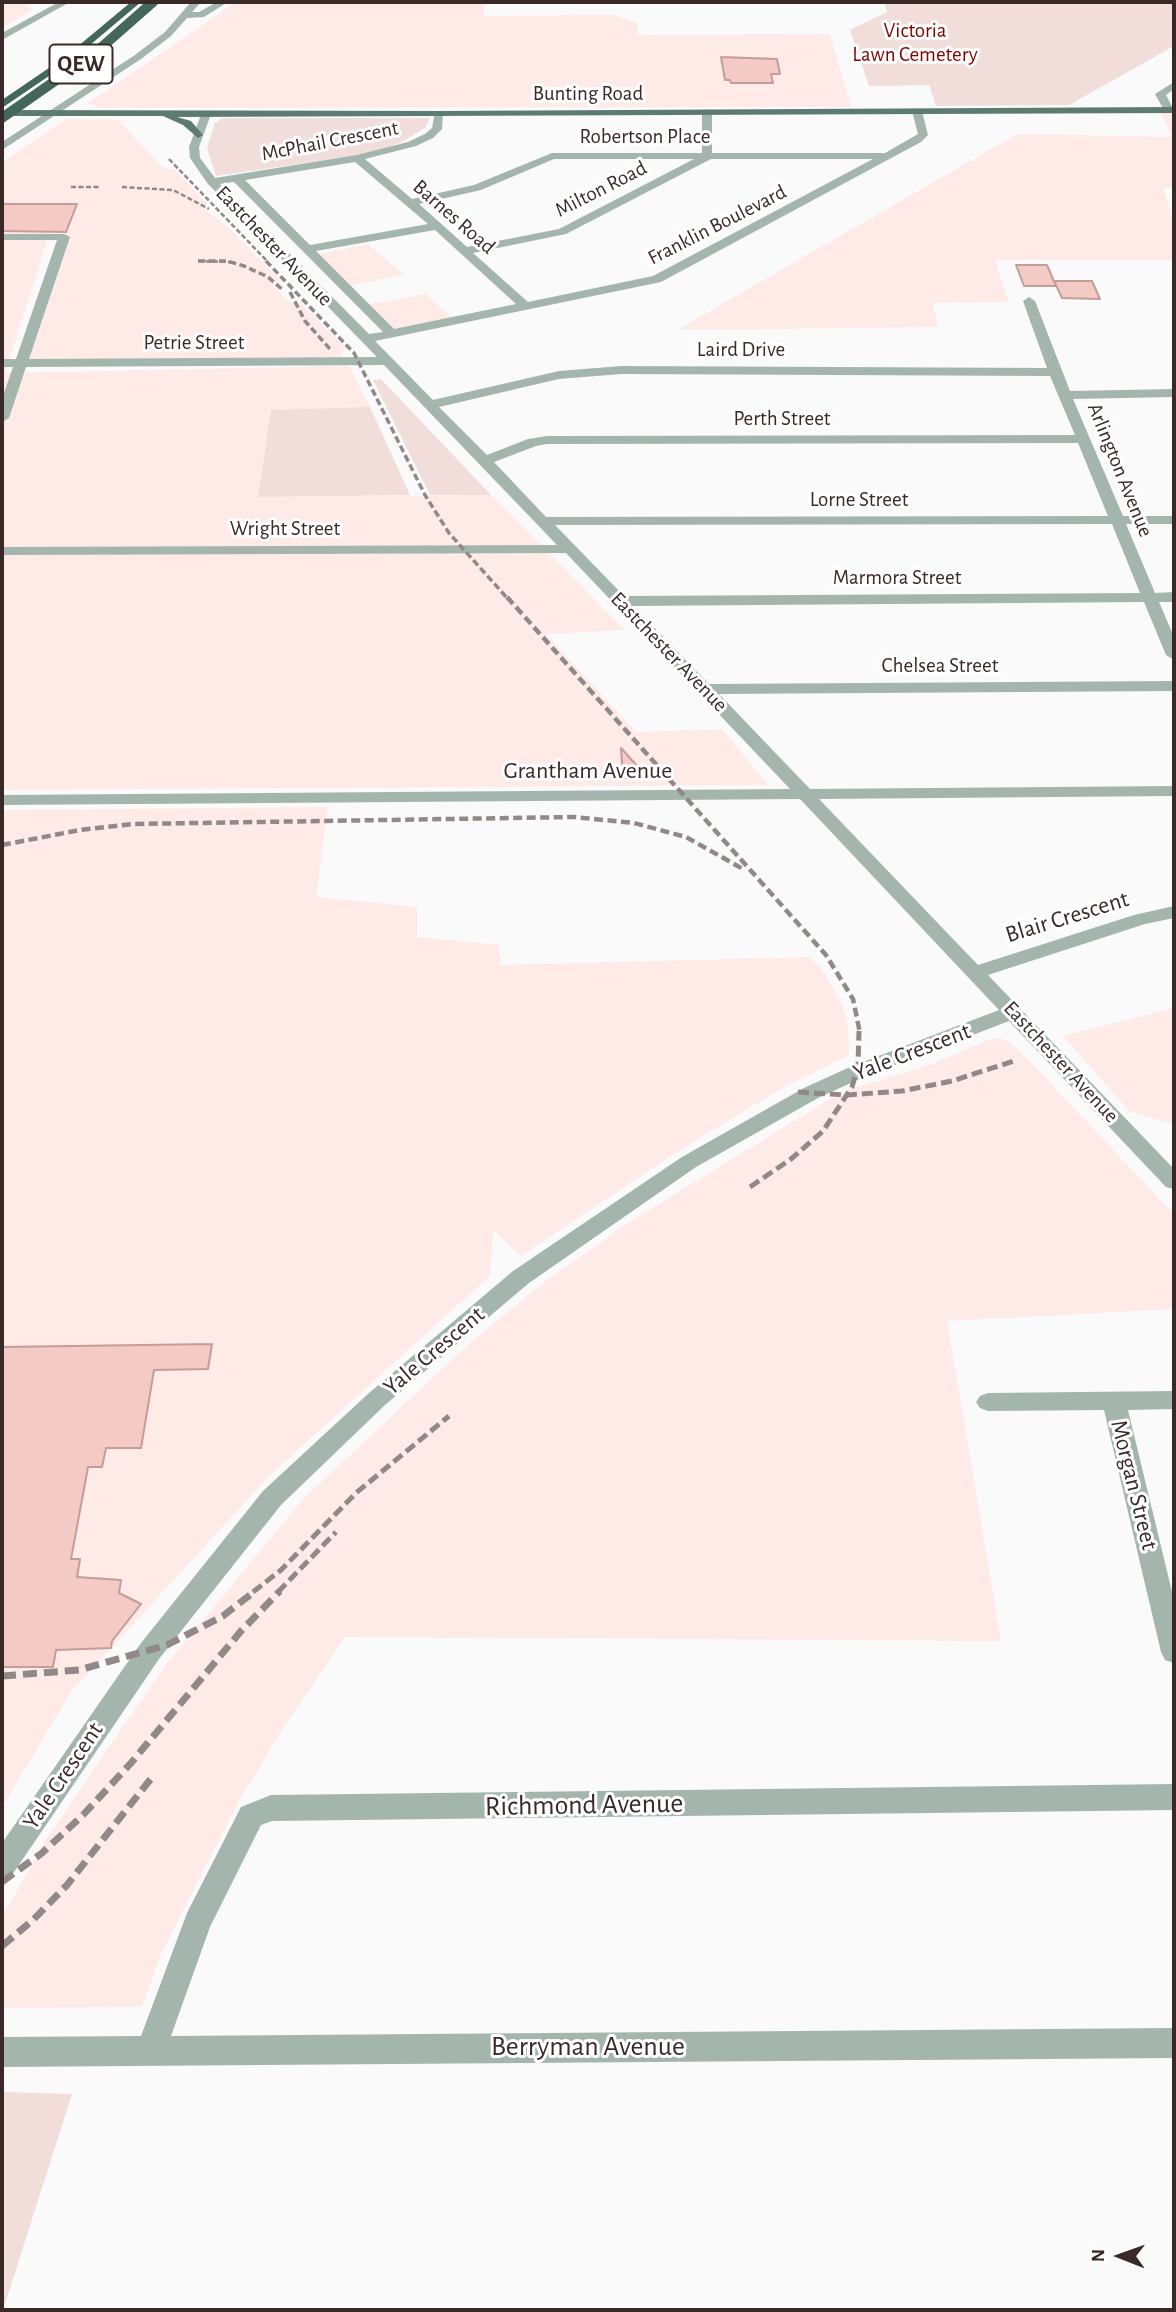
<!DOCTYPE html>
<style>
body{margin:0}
#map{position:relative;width:1176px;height:2312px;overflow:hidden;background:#fafafa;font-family:"Alegreya Sans",sans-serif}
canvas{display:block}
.frame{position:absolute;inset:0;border:4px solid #392a27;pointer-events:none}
.north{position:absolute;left:1085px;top:2221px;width:70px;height:70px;-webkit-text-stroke:5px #fff;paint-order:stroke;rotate:271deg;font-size:19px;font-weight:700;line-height:28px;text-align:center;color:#392a27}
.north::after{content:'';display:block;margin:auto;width:24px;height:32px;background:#392a27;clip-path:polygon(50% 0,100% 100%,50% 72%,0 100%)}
</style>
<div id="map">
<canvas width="1176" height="2312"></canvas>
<div class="frame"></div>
<div class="north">N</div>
</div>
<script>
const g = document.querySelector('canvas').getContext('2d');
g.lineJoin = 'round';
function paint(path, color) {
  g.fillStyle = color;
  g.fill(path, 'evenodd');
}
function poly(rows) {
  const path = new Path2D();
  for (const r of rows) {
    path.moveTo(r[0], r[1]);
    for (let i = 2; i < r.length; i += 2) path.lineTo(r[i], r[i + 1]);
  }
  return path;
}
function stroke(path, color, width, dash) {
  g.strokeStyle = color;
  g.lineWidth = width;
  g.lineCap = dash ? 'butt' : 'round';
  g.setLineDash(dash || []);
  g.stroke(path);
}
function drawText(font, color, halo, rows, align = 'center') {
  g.font = font + ' "Alegreya Sans",sans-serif';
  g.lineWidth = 6;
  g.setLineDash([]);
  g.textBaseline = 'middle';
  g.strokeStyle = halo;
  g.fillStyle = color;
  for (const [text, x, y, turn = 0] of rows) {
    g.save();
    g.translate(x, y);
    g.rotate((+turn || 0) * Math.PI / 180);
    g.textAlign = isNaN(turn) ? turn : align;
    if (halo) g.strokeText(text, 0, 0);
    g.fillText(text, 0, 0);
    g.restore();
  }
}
paint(poly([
 [2,2,24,2,33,10,2,28],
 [236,2,485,2,484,16,613,15,637,23,637,35,830,34,851,107,101,108,88,103],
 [1160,113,1174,113,1174,187,1163,188,1174,222,1174,260,995,260,1009,302,933,303,938,327,677,330,1017,134,1173,137],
 [66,119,118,120,164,169,174,169,207,204,205,210,228,227,282,282,272,284,290,303,301,303,345,348,340,357,29,360,66,235,49,234,5,373,349,366,370,407,271,410,258,497,491,495,625,630,546,634,636,732,722,729,768,785,2,790,2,162],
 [368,244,404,275,349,286,315,255],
 [426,294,453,319,392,331,366,305],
 [328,807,316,897,417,907,417,937,499,945,501,965,809,957,820,967,842,1004,848,1025,849,1055,784,1087,675,1153,521,1256,493,1230,490,1276,271,1474,71,1692,2,1807,2,810],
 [1174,1008,1174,1124,1130,1112,1063,1036],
 [1001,1038,1017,1048,1174,1214,1174,1309,947,1321,1001,1641,345,1637,285,1725,239,1801,161,1954,142,2007,2,2008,2,1917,45,1841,164,1667,304,1498,471,1342,551,1277,628,1223,841,1092,929,1065,989,1040]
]), '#feeae7');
paint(poly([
 [884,2,1174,2,1174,46,1069,105,936,106,929,85,869,86,850,30,887,12],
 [223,118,430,118,426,127,402,142,374,153,216,176,207,148,215,123],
 [381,379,491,495,430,495,373,380],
 [370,407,410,495,258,497,271,410],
 [2,2092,72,2094,3,2310,2,2310]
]), '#f1ddda');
const building = poly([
 [721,57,777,59,780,74,771,74,773,83,731,83,730,80,725,80,721,57],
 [2,204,77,204,66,232,2,231,2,204],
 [1016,265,1047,265,1056,286,1024,286,1016,265],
 [1054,281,1092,281,1100,299,1062,298,1054,281],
 [621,748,647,777,623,778,621,748],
 [212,1344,208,1369,154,1370,141,1448,106,1448,102,1467,88,1467,71,1559,80,1559,77,1577,121,1580,119,1593,141,1604,112,1641,111,1648,56,1650,53,1667,2,1667,2,1347,212,1344]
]);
paint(building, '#f3cbc4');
stroke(building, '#c39d97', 2);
paint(poly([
 [59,2,70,2,2,40,2,33,59,2],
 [191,2,201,2,192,12,199,12,217,2,228,2,204,17,187,18,171,36,141,59,2,150,2,142,135,55,165,32,191,2],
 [1174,82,1174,89,1166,95,1174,110,1169,113,1165,112,1155,94,1174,82],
 [917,108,922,111,928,135,921,142,661,282,375,341,433,400,559,371,621,366,1047,368,1023,301,1029,297,1035,301,1070,391,1174,389,1174,397,1073,399,1123,516,1174,516,1174,524,1126,524,1155,593,1174,592,1174,602,1159,602,1174,637,1174,660,1166,655,1144,602,633,606,709,684,1174,681,1174,691,719,694,810,789,1174,786,1174,796,819,799,978,965,1134,915,1174,906,1174,918,1145,924,988,975,1174,1169,1174,1189,1166,1187,1009,1021,864,1077,818,1098,696,1167,529,1283,385,1405,281,1505,159,1659,12,1875,2,1879,2,1843,141,1643,263,1491,369,1393,513,1271,682,1157,804,1088,850,1067,999,1010,800,799,2,805,2,795,790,789,566,553,2,555,2,547,557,545,384,365,26,367,9,418,2,422,2,399,13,367,2,367,2,359,16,359,57,240,2,240,2,234,64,234,70,237,29,359,377,357,208,184,190,158,189,147,202,112,211,114,199,147,200,158,215,178,357,155,408,142,425,134,432,128,435,112,443,112,442,129,433,138,416,146,365,159,412,199,474,185,552,153,702,153,702,112,707,109,712,112,712,153,885,153,918,134,912,111,917,108],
 [554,159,694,159,559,229,467,247,419,204,481,190,554,159],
 [711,159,873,159,653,276,528,302,473,253,566,234,711,159],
 [355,162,428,224,310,245,245,180,355,162],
 [234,182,383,332,369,334,220,184,234,182],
 [435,230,516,304,394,329,316,251,435,230],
 [621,374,1050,376,1075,435,547,436,528,439,487,455,439,407,559,379,621,374],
 [1078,443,1108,516,546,517,494,462,536,446,547,444,1078,443],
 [1112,524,1140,593,624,596,555,525,1112,524],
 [1174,1391,1174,1409,1128,1410,1174,1600,1174,1663,1165,1660,1161,1652,1104,1410,988,1411,980,1408,976,1402,980,1396,988,1393,1174,1391],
 [1174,1784,1174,1810,272,1821,261,1825,210,1927,171,2036,1174,2028,1174,2058,2,2067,2,2037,141,2036,187,1913,241,1807,271,1795,1174,1784]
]), '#a4b5ae');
paint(poly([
 [1174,107,1174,113,177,117,191,121,203,135,198,138,183,125,163,116,2,116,2,110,439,111,1174,107]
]), '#5d7b70');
paint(poly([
 [131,2,141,2,71,61,2,108,2,100,65,57,131,2]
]), '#43675a');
stroke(poly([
 [169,159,268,262],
 [71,187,99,187],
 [122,187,173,190,209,209],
 [198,261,231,262]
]), '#918987', 2.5, [5, 2.5]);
stroke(poly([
 [198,261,227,261,244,266,268,277,284,291],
 [266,261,354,353,425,495,449,533,508,599],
 [290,292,305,321,330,349]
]), '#918987', 3.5, [7, 3.5]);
stroke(poly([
 [507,597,826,955,853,999,860,1033],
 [2,845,80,830,132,824,574,817,634,823,686,837,743,869]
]), '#918987', 4.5, [9, 4.5]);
stroke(poly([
 [798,1092,847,1095,902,1091,952,1081,1014,1061],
 [750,1187,791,1159,823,1131,852,1087,858,1065,859,1031],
 [253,1592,281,1570,356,1493,449,1416],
 [278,1592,336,1532]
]), '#918987', 5, [11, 5]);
stroke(poly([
 [2,1676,79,1670,167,1645,223,1616,255,1591],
 [2,1882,42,1853,83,1815,131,1763,241,1631,280,1591],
 [2,1946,33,1920,67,1885,153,1776]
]), '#918987', 7, [14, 7]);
stroke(poly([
 [2,118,95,53,153,2]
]), '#43675a', 10);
drawText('21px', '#810501', '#fff', [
 ["Victoria",915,31],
 ["Lawn Cemetery",915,55]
]);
drawText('21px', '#392a27', '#fff', [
 ["Bunting Road",588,94],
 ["Robertson Place",645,137],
 ["McPhail Crescent",330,141,-11],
 ["Milton Road",601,189,-27],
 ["Barnes Road",454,217,41],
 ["Franklin Boulevard",717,225,-27],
 ["Eastchester Avenue",274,246,46],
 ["Petrie Street",194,343],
 ["Laird Drive",741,350],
 ["Perth Street",782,419],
 ["Arlington Avenue",1120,470,68],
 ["Lorne Street",859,500],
 ["Wright Street",285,529],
 ["Marmora Street",897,578],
 ["Eastchester Avenue",669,652,46],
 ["Chelsea Street",940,666],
 ["Eastchester Avenue",1061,1062,47]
]);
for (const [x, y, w] of [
 [81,64,63]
]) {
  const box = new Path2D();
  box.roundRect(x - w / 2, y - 19.5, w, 39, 5);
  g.fillStyle = '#fff';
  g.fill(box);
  stroke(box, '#392a27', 2);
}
drawText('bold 23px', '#392a27', null, [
 ["QEW",81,64]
]);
drawText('24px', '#392a27', '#fff', [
 ["Grantham Avenue",588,771],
 ["Blair Crescent",1067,917,-17],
 ["Yale Crescent",912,1052,-21],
 ["Yale Crescent",434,1351,-40],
 ["Morgan Street",1134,1485,76],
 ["Yale Crescent",63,1776,-56]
]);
drawText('28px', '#392a27', '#fff', [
 ["Richmond Avenue",584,1805,-1],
 ["Berryman Avenue",588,2047]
]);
</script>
